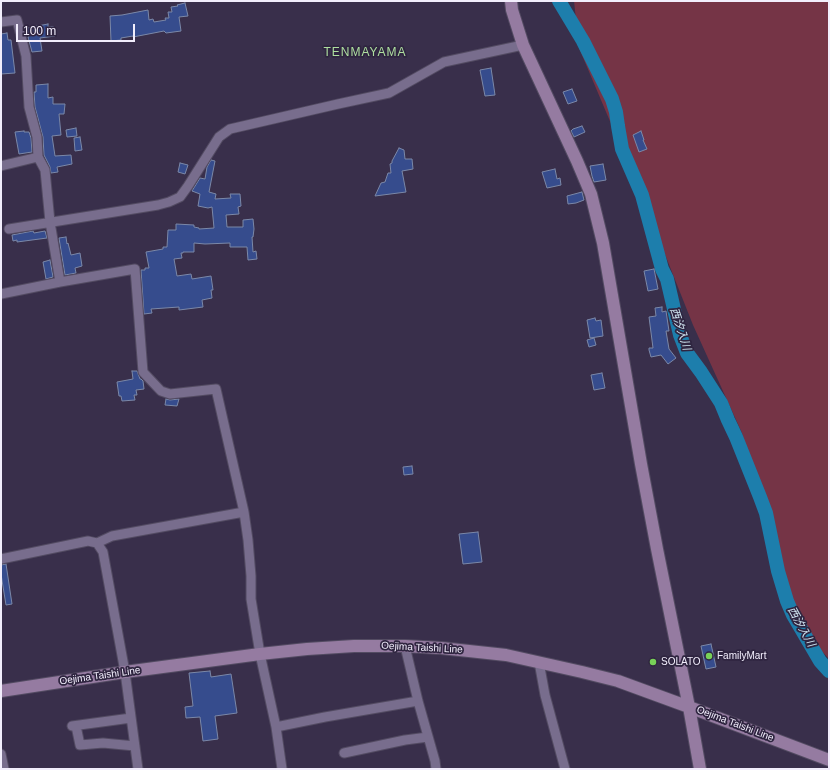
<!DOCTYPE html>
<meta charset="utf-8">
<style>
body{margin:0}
#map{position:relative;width:830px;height:770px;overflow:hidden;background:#392f4b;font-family:Helvetica,sans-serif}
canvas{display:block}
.frame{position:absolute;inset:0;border:2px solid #f2eefc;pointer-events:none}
.scale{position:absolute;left:16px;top:24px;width:119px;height:18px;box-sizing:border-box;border:2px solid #f2eefc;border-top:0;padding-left:5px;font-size:12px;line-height:14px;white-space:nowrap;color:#f2eefc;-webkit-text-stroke:3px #2f2540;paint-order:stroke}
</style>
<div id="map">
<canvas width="830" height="770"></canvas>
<div class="frame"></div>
<div class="scale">100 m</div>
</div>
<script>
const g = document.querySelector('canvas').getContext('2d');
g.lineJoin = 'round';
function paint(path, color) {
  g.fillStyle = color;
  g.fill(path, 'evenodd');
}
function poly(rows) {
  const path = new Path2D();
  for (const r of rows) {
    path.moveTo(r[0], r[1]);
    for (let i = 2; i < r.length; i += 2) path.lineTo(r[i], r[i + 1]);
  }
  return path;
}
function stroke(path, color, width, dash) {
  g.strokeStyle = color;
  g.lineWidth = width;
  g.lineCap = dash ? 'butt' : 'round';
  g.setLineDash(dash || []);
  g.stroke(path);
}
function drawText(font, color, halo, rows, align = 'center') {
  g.font = font + ' Helvetica,"Noto Sans JP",sans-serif';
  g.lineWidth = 3.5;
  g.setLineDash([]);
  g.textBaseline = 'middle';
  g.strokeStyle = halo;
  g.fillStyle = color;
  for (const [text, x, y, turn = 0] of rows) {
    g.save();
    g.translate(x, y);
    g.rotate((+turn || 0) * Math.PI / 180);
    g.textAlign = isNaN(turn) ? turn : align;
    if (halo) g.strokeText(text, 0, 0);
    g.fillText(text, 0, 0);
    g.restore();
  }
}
paint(poly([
 [574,1,829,1,829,659,817,646,785,591,742,433,693,325,645,204,579,48]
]), '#753446');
stroke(poly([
 [559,1,583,41,612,99,616,112,618,126,622,149,642,195,662,269,667,279,680,335,687,353,701,372,721,403,728,420,736,437,760,497,766,513,778,571,787,601,793,615,820,661,829,671]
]), '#1d7eac', 14);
const building = poly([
 [185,3,188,16,179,17,181,31,166,33,164,31,133,37,133,36,121,38,121,40,111,41,110,16,122,15,148,10,149,20,153,19,154,22,166,20,165,18,169,18,168,12,172,12,171,7,178,6,177,5,185,3],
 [48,24,48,27,54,27,55,36,40,38,42,51,32,52,28,37,29,37,27,28,48,24],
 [7,33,8,40,11,40,15,73,1,74,1,34,7,33],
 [491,68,495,95,485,96,480,70,491,68],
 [48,84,48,98,53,97,53,104,65,104,64,114,59,114,61,135,52,136,55,156,71,155,72,164,57,167,58,172,51,173,50,167,44,155,43,137,35,107,34,92,36,92,36,85,48,84],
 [572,89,577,101,568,104,563,92,572,89],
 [582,126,585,132,574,137,571,131,573,129,582,126],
 [76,128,77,136,67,137,66,130,76,128],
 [24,131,24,132,29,132,31,138,32,152,19,154,15,132,24,131],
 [641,131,644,140,643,140,647,149,639,152,633,135,641,131],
 [80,137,82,150,75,151,74,138,80,137],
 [399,148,404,150,405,159,412,159,413,169,402,171,406,192,375,196,381,183,385,182,388,173,391,173,390,164,392,163,392,161,399,148],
 [211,160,215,161,209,192,216,194,215,199,231,198,230,194,240,194,241,206,238,207,239,214,226,215,227,227,243,227,243,220,253,219,254,229,253,237,252,237,253,252,256,251,257,259,248,260,247,247,230,247,230,243,205,244,194,243,194,252,183,252,183,253,181,253,182,258,174,259,177,276,191,274,192,279,211,276,213,290,211,290,212,298,202,300,203,307,179,310,179,307,151,309,152,313,144,314,141,270,145,270,145,268,149,268,146,252,163,249,163,247,167,247,168,230,176,230,176,224,194,225,194,227,199,228,199,229,214,228,212,207,208,208,198,206,200,194,192,191,200,178,205,179,207,167,211,160],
 [180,163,188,165,185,174,178,172,180,163],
 [603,164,606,180,594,182,592,176,590,166,603,164],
 [555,169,557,179,560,178,561,185,547,188,542,172,555,169],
 [582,192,584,200,576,203,568,204,567,196,582,192],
 [33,231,34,233,45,231,47,238,17,242,17,240,13,241,12,235,33,231],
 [66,237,67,244,68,243,71,255,80,253,82,266,75,268,76,273,65,275,59,238,66,237],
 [50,260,53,277,46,279,43,262,50,260],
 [654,269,658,289,648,291,644,271,654,269],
 [662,307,662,312,666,311,669,331,666,331,669,349,676,358,668,364,661,355,651,357,649,350,649,348,653,348,649,317,656,316,655,308,662,307],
 [595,318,596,321,601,320,603,336,590,338,587,320,595,318],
 [594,338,596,345,589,347,587,340,594,338],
 [132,371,137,371,140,379,141,379,143,381,144,389,136,390,137,395,134,395,135,400,122,401,121,396,119,396,117,382,133,379,132,371],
 [602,373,605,388,594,390,591,375,602,373],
 [166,399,170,400,179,399,177,406,165,405,166,399],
 [412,466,413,474,404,475,403,467,412,466],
 [478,532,482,562,463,564,459,534,478,532],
 [6,564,12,604,6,605,1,574,1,565,6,564],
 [711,644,716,667,706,669,701,646,711,644],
 [210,671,211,677,231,674,237,713,215,716,218,739,203,741,200,717,186,718,185,707,193,706,189,673,210,671]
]);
paint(building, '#364c8d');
stroke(building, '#7b88a8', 1);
const street = poly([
 [1,22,17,20,26,56,29,107,37,137,38,157,45,170,50,222,60,282],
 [1,166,38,157],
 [9,229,158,205,169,202,180,197,188,186,219,137,230,129,338,104,389,93,444,62,523,45],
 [1,294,60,282,135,269,143,372,161,391,170,394,216,389,244,512,248,540,251,576,251,599,260,654,276,727,282,769],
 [97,543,112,536,244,512],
 [1,559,88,541,97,543,103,552,125,672,138,769],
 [405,646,418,701,435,761,436,769],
 [539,662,545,695,565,769],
 [72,726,131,718],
 [76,726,80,745,103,743,135,746],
 [276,727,325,717,418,701],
 [344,753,405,740,428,737],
 [1,754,4,769]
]);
const secondary = poly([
 [511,1,512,10,523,45,577,161,591,194,603,243,641,464,657,549,689,707,700,769],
 [1,691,125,672,260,654,307,649,354,646,405,646,441,648,506,655,582,672,618,681,689,707,829,760]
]);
stroke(street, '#534b62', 11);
stroke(secondary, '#534b62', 14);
stroke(street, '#786d8d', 9);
stroke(secondary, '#957ba1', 12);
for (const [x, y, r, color] of [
 [709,656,4,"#78d158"],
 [653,662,4,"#78d158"]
]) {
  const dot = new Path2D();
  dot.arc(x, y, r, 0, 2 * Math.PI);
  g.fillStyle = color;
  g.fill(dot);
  stroke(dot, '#2f2540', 1.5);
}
drawText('10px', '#f2eefc', '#2f2540', [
 ["Oejima Taishi Line",422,648,3],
 ["Oejima Taishi Line",100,676,-8],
 ["Oejima Taishi Line",735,724,21]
]);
drawText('10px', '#f2eefc', '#2f2540', [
 ["FamilyMart",717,656],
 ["SOLATO",661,662]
], 'left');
drawText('italic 11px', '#d0e5f1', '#2f2540', [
 ["西汐入川",680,329,72],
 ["西汐入川",801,627,61]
]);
g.letterSpacing = '1px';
drawText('12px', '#aedf9f', '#2f2540', [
 ["TENMAYAMA",365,53]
]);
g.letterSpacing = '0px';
</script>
